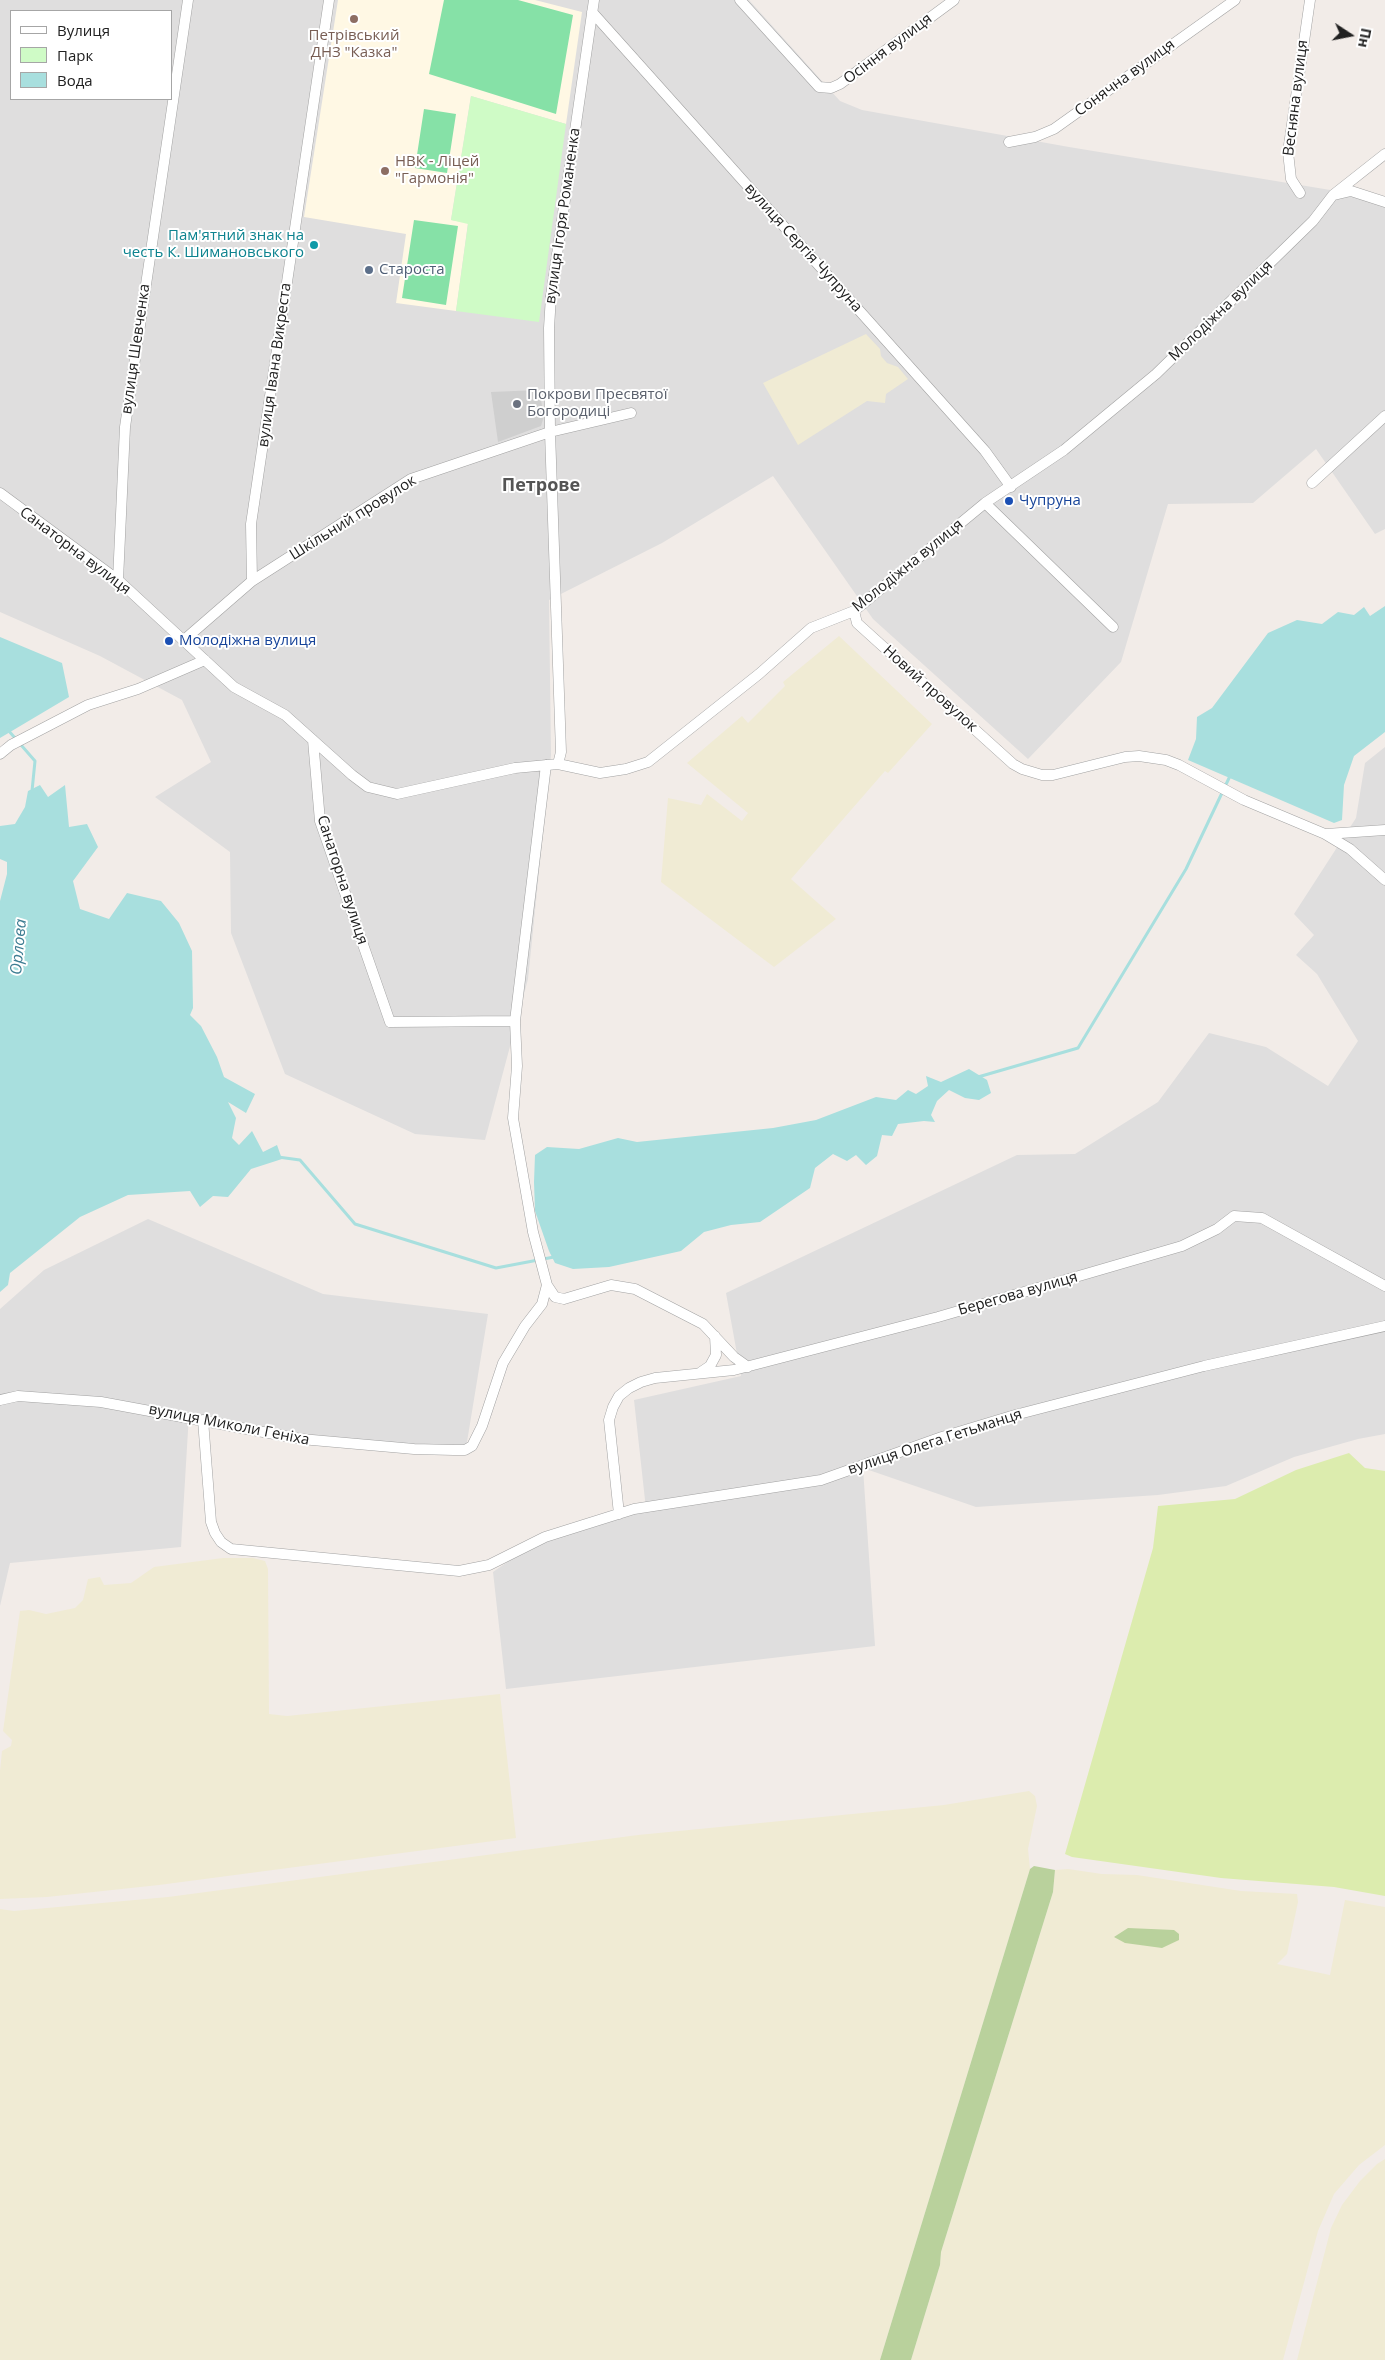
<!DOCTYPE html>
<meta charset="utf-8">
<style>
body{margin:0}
#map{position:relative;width:1385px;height:2360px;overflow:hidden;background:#f2ece8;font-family:"Open Sans",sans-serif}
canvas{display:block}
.legend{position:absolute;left:10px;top:10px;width:162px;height:90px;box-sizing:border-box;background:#fff;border:1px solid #a6a6a6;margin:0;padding:6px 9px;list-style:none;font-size:15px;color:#212121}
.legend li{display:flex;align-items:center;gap:10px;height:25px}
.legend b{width:25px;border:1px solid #a6a6a6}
.north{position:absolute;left:1325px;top:10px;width:50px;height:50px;-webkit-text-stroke:4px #fff;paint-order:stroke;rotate:101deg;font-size:14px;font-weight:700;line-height:20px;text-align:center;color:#212121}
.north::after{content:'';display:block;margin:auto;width:18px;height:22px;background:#212121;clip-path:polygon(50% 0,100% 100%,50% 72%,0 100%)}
</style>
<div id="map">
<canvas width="1385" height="2360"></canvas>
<ul class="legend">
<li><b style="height:6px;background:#fff"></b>Вулиця</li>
<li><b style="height:14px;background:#cffbc6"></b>Парк</li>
<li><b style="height:14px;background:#a8dfde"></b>Вода</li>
</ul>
<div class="north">Пн</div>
</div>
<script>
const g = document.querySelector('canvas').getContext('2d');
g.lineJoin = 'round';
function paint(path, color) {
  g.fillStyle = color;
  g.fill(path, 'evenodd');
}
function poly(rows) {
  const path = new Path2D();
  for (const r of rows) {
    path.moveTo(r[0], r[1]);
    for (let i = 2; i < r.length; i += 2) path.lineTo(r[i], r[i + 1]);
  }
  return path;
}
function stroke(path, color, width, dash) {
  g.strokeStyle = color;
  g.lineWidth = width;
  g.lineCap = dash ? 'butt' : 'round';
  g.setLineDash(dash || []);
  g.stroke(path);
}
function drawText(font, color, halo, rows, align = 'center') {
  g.font = font + ' "Open Sans",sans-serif';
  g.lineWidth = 4;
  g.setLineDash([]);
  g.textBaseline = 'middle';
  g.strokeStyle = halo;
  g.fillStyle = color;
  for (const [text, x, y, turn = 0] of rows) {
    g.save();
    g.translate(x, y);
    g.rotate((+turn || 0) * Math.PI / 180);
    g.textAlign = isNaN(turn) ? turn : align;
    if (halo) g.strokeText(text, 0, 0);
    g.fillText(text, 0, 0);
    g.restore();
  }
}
paint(poly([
 [0,0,749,0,840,101,862,110,1069,147,1385,199,1385,529,1375,534,1316,449,1253,503,1168,504,1121,662,1028,759,873,619,773,476,662,543,549,600,551,755,528,979,485,1140,415,1134,285,1074,231,933,230,852,155,797,211,762,182,700,100,656,0,612],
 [11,11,171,11,171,99,11,99],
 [1385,747,1385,1434,1358,1439,1294,1457,1226,1486,1158,1495,976,1507,863,1468,875,1646,506,1689,493,1572,533,1544,646,1509,634,1400,741,1376,726,1293,1017,1155,1075,1154,1158,1102,1209,1033,1266,1047,1328,1086,1358,1041,1317,974,1296,955,1314,935,1294,914,1356,818,1365,763],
 [148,1219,323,1294,488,1314,466,1448,324,1438,189,1414,181,1547,10,1563,0,1606,0,1309,44,1270]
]), '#dfdede');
paint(poly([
 [338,0,535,0,582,12,566,124,471,96,451,220,468,223,456,311,396,303,406,234,304,217]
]), '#fff8e4');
paint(poly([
 [539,390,544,416,541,426,498,442,491,392]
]), '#cfcfcf');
paint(poly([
 [866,334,880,349,881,356,887,363,898,367,908,379,886,394,885,403,867,401,798,445,763,383],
 [839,636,932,724,888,773,885,771,791,879,836,919,774,967,661,882,668,798,701,805,707,794,742,821,748,813,687,763,742,716,748,723,785,686,783,682],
 [223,1558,253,1558,265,1561,268,1569,269,1714,287,1716,500,1694,516,1838,159,1885,47,1897,0,1899,0,1771,2,1751,11,1746,12,1740,3,1731,20,1611,29,1610,46,1614,75,1608,83,1600,88,1579,100,1577,104,1585,131,1583,154,1567],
 [1029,1791,1035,1796,1037,1806,1028,1849,1030,1869,880,2360,0,2360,0,1909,14,1911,168,1897,638,1835,944,1805],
 [1068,1869,1102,1874,1137,1875,1241,1891,1297,1894,1298,1902,1287,1954,1277,1964,1330,1975,1345,1900,1385,1907,1385,2145,1359,2165,1334,2194,1318,2231,1283,2360,911,2360,940,2265,941,2252,1053,1892,1055,1870],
 [1385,2159,1385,2360,1297,2360,1331,2228,1342,2205,1360,2181,1377,2164]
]), '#f0ebd4');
paint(poly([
 [1349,1453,1365,1468,1385,1471,1385,1896,1334,1887,1221,1878,1072,1857,1065,1854,1153,1548,1158,1506,1235,1499,1296,1470]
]), '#dcecae');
paint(poly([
 [1034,1866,1055,1870,1053,1892,941,2252,940,2265,911,2360,880,2360,1030,1869],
 [1128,1928,1174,1930,1179,1934,1179,1940,1162,1948,1125,1943,1114,1937]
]), '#b9d19c');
paint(poly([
 [471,96,566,124,539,322,456,311,468,224,451,220]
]), '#cffbc6');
paint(poly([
 [444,0,518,0,573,15,556,114,429,74],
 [424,109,456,114,447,173,415,168],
 [414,220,458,226,446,305,402,298]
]), '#86e1a7');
paint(poly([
 [1385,606,1385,732,1354,756,1344,785,1342,820,1334,823,1188,760,1196,739,1197,717,1212,708,1268,633,1297,620,1322,624,1338,612,1354,615,1364,607,1370,616],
 [0,637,62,663,69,697,0,738],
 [40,785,48,797,65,785,69,827,87,824,98,847,73,881,80,909,109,919,127,893,161,901,179,923,192,951,193,1008,190,1015,201,1026,217,1057,224,1077,255,1094,246,1113,228,1102,236,1118,232,1138,239,1145,252,1131,263,1152,277,1145,282,1159,251,1169,228,1197,213,1196,200,1207,190,1191,128,1195,80,1217,10,1273,8,1285,0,1292,0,901,7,874,7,862,0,859,0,826,15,824,25,807,28,791],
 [969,1069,987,1080,991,1093,979,1100,965,1098,949,1090,937,1101,931,1115,935,1122,924,1121,898,1124,892,1136,882,1135,877,1156,866,1165,856,1155,847,1161,833,1154,815,1168,810,1188,760,1222,731,1225,704,1232,681,1251,609,1267,573,1269,555,1263,549,1251,535,1211,534,1182,535,1155,547,1147,579,1149,618,1138,637,1142,773,1128,816,1120,876,1097,896,1100,908,1090,916,1094,928,1086,926,1076,941,1082]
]), '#a8dfde');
stroke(poly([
 [8,730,35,761,32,791],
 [978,1077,1078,1048,1186,869,1230,776],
 [278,1157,300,1160,355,1224,496,1268,554,1257]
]), '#a8dfde', 3);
const minor = poly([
 [740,0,819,87,831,88,840,84,954,0],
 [592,12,985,451,1011,487],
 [1009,142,1035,137,1054,129,1235,0],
 [1300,193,1291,179,1288,152,1310,0],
 [1334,195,1351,191,1385,202],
 [1312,483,1385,416],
 [0,493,118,580,234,687,285,715,352,775,368,787,397,794,515,768,558,764,600,773,626,769,648,762,759,674,811,628,854,611,985,503,1064,450,1156,374,1313,221,1333,195,1385,154],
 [985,503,1113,627],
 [118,580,125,427,188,0],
 [252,581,251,524,329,0],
 [854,611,857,623,1013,764,1022,769,1042,775,1053,775,1125,757,1139,756,1166,760,1179,765,1244,800,1325,834,1350,849,1385,880],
 [184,640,252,581,411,479,550,432,631,413],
 [313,740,320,821,390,1022,515,1021],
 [0,754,11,745,88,705,138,689,205,660],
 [558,764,561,752,550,432,549,328,551,296,594,0],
 [1326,834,1385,830],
 [547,1285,555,1297,564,1299,611,1285,635,1289,703,1324,734,1357,748,1367],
 [701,1372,710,1366,716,1355,715,1336],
 [0,1400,18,1396,101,1402,301,1439,414,1449,454,1450,465,1450,472,1446,482,1426,503,1363,525,1326,542,1304,547,1285,533,1232,513,1118,517,1066,515,1021,546,765],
 [203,1420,211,1522,215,1533,221,1542,231,1549,459,1571,489,1565,545,1537,634,1509,821,1480,942,1437,1015,1415,1204,1366,1385,1326],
 [619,1514,609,1420,613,1407,619,1396,629,1388,641,1382,655,1378,734,1370,938,1317,1182,1246,1217,1229,1234,1216,1262,1218,1385,1286]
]);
stroke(minor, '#a2a2a2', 11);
stroke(minor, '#fff', 10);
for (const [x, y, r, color] of [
 [354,19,5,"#8d6e63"],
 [385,171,5,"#8d6e63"],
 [314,245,5,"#0f9aa8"],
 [369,270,5,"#5c6f8a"],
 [517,404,5,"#6b7280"],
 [1009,501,5,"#1a4fb4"],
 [169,641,5,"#1a4fb4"]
]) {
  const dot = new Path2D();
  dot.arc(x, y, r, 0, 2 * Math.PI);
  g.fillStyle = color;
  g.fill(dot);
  stroke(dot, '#fff', 2);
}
drawText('15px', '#785e54', '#fff', [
 ["Петрівський",354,36],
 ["ДНЗ \"Казка\"",354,53],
 ["НВК - Ліцей",395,162,"left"],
 ["\"Гармонія\"",395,179,"left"]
]);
drawText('15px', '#212121', '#fff', [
 ["Осіння вулиця",888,49,-37],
 ["Сонячна вулиця",1125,78,-36],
 ["Весняна вулиця",1296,98,-83],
 ["вулиця Ігоря Романенка",563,216,-82],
 ["вулиця Сергія Чупруна",803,248,48],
 ["Молодіжна вулиця",1221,311,-44],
 ["вулиця Шевченка",136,349,-82],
 ["вулиця Івана Викреста",275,365,-82],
 ["Шкільний провулок",353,518,-32],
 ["Санаторна вулиця",75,551,37],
 ["Молодіжна вулиця",908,566,-39],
 ["Новий провулок",930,689,42],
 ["Санаторна вулиця",342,880,72],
 ["Берегова вулиця",1018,1294,-16],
 ["вулиця Миколи Геніха",229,1425,11],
 ["вулиця Олега Гетьманця",935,1442,-18]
]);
drawText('15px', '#0d838f', '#fff', [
 ["Пам'ятний знак на",304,236],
 ["честь К. Шимановського",304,253]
], 'right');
drawText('15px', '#4e5e75', '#fff', [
 ["Староста",379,270]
], 'left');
drawText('15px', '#5b616d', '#fff', [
 ["Покрови Пресвятої",527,395],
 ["Богородиці",527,412]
], 'left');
drawText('15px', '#164399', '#fff', [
 ["Чупруна",1019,501],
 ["Молодіжна вулиця",179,641]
], 'left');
drawText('italic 16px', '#3f7e93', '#fff', [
 ["Орлова",19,947,-85]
]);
drawText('bold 18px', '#545454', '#fff', [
 ["Петрове",541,486]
]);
</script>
